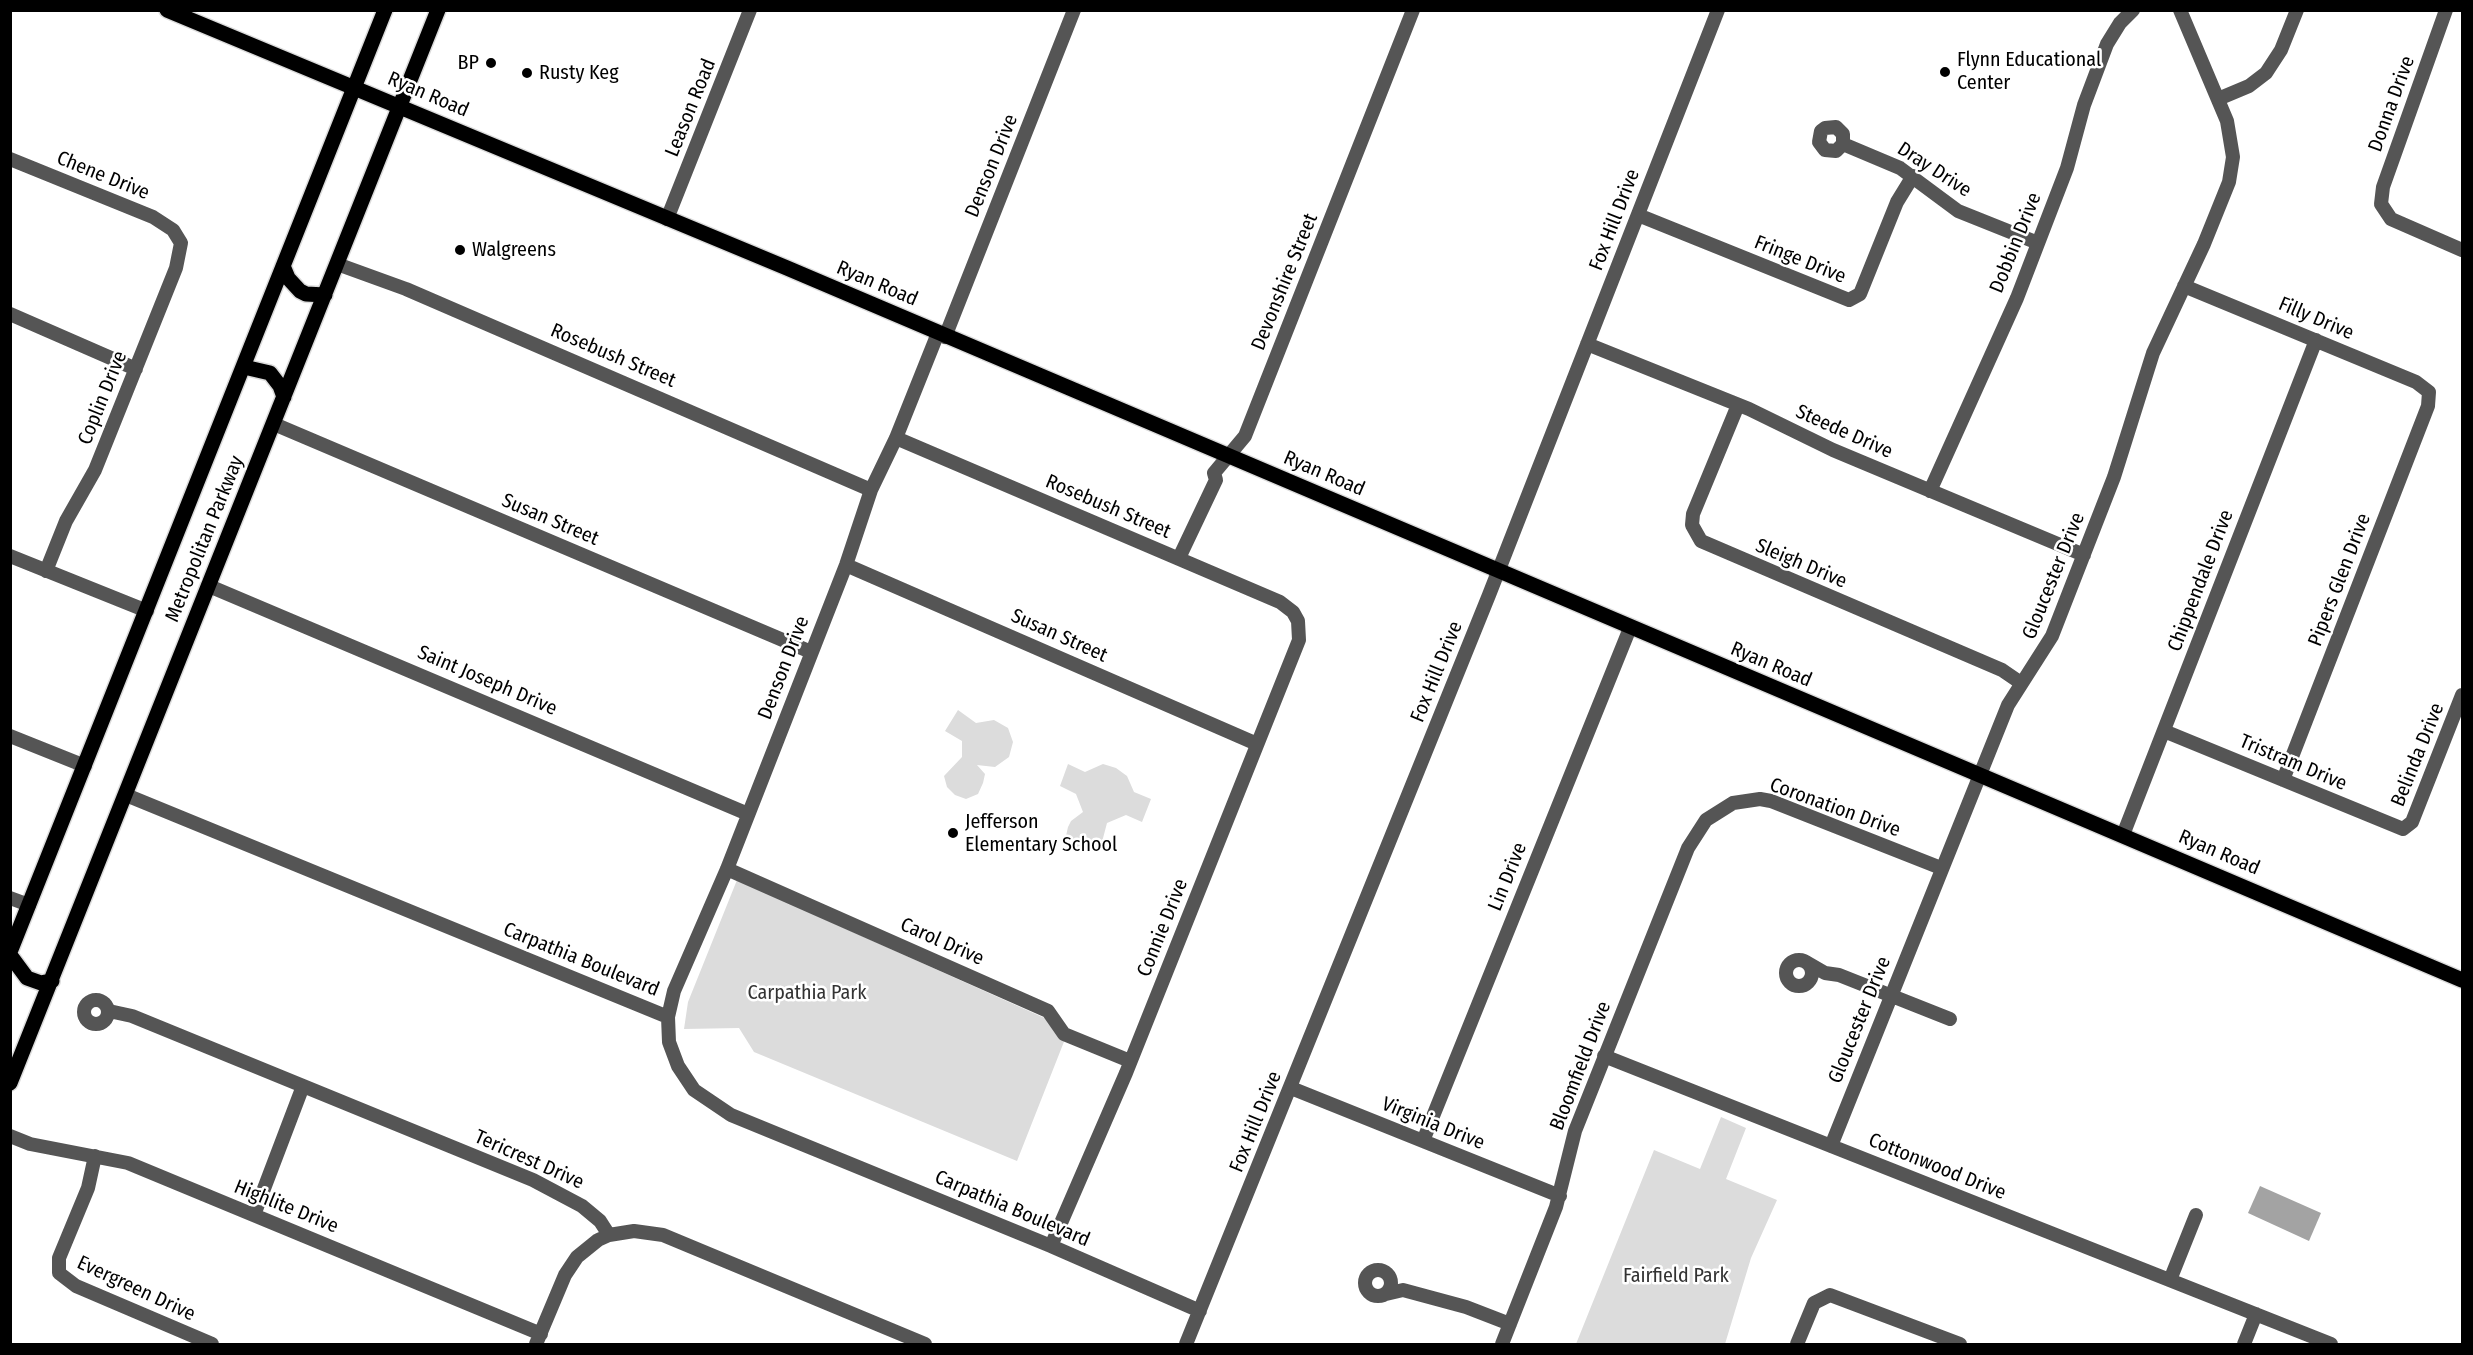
<!DOCTYPE html>
<style>
body{margin:0}
#map{position:relative;width:2473px;height:1355px;overflow:hidden;background:#fff;font-family:"Fira Sans Condensed",sans-serif}
canvas{display:block}
.frame{position:absolute;inset:0;border:12px solid #000;pointer-events:none}
</style>
<div id="map">
<canvas width="2473" height="1355"></canvas>
<div class="frame"></div>
</div>
<script>
const g = document.querySelector('canvas').getContext('2d');
g.lineJoin = 'round';
function paint(path, color) {
  g.fillStyle = color;
  g.fill(path, 'evenodd');
}
function poly(rows) {
  const path = new Path2D();
  for (const r of rows) {
    if (r.length === 3) {
      path.moveTo(r[0] + r[2], r[1]);
      path.arc(r[0], r[1], r[2], 0, 2 * Math.PI);
      continue;
    }
    path.moveTo(r[0], r[1]);
    for (let i = 2; i < r.length; i += 2) path.lineTo(r[i], r[i + 1]);
  }
  return path;
}
function stroke(path, color, width, dash) {
  g.strokeStyle = color;
  g.lineWidth = width;
  g.lineCap = dash ? 'butt' : 'round';
  g.setLineDash(dash || []);
  g.stroke(path);
}
function drawText(font, color, halo, rows, align = 'center') {
  g.font = font + ' "Fira Sans Condensed",sans-serif';
  g.lineWidth = 5;
  g.setLineDash([]);
  g.textBaseline = 'middle';
  g.strokeStyle = halo;
  g.fillStyle = color;
  for (const [text, x, y, turn = 0] of rows) {
    g.save();
    g.translate(x, y);
    g.rotate((+turn || 0) * Math.PI / 180);
    g.textAlign = isNaN(turn) ? turn : align;
    if (halo) g.strokeText(text, 0, 0);
    g.fillText(text, 0, 0);
    g.restore();
  }
}
paint(poly([
 [958,710,976,723,994,720,1008,728,1013,742,1009,757,995,767,977,765,985,774,983,783,978,794,966,799,955,795,947,787,944,776,962,757,962,741,945,731],
 [1068,764,1085,772,1103,764,1116,768,1127,776,1134,792,1151,799,1142,822,1126,815,1107,823,1102,842,1094,849,1078,850,1070,844,1066,836,1068,827,1071,821,1083,812,1076,794,1060,786],
 [737,880,1069,1029,1017,1161,754,1052,739,1028,684,1029,688,1002],
 [1721,1117,1746,1128,1726,1179,1777,1200,1751,1258,1725,1344,1576,1344,1654,1150,1700,1169]
]), '#dcdcdc');
paint(poly([
 [2260,1186,2321,1213,2309,1241,2248,1213]
]), '#a3a3a3');
const major = poly([
 [167,10,787,268,2462,980],
 [283,266,288,278,300,291,306,294,325,295],
 [244,367,270,373,280,386,284,397],
 [10,952,385,10],
 [10,955,27,978,41,983,52,981],
 [10,1083,438,10]
]);
stroke(major, '#dbdbdb', 18);
stroke(poly([
 [2446,10,2383,187,2381,204,2391,219,2462,250],
 [2218,99,2249,86,2266,73,2281,50,2297,10],
 [1843,144,1836,151,1825,150,1819,142,1821,131,1825,128,1836,127,1843,134,1843,144,1900,168,1958,211,2038,243],
 [10,159,153,217,173,230,181,243,176,268,95,470,66,521,46,571],
 [1638,215,1849,300,1860,294,1897,202,1913,176],
 [667,219,750,10],
 [337,264,406,289,871,490],
 [2184,286,2416,382,2429,392,2428,406,2283,780],
 [10,314,136,369],
 [938,333,896,438,871,490,846,565,727,869,674,991,668,1017,669,1042,678,1066,694,1090,731,1115,1051,1246,1200,1311],
 [945,337,1074,10],
 [1587,344,1749,409,1833,450,2084,555],
 [1738,405,1693,514,1692,525,1701,541,2002,670,2021,683],
 [274,424,811,652],
 [896,438,1280,602,1293,612,1298,621,1299,640,1126,1073,1051,1246],
 [1930,491,2017,298,2067,168,2084,105,2107,44,2120,23,2133,10],
 [10,556,147,611],
 [1179,558,1216,480,1214,473,1245,436,1413,10],
 [846,565,1257,744],
 [209,586,748,814],
 [2164,731,2403,829,2412,822,2462,695],
 [10,736,85,766],
 [126,795,668,1017],
 [2123,835,2316,340],
 [727,869,1048,1011,1064,1034,1130,1061],
 [10,898,29,905],
 [1799,973,13],
 [1806,962,1825,973,1839,975,1950,1019],
 [96,1012,12],
 [109,1011,132,1016,533,1180,582,1206,600,1221,609,1235],
 [1604,1056,2331,1344],
 [1291,1088,1560,1196],
 [10,1136,30,1144,128,1163,541,1334],
 [1423,1141,1630,628],
 [1831,1146,2008,705,2052,636,2114,477,2153,353,2204,244,2229,182,2233,157,2227,121,2180,10],
 [95,1156,88,1188,59,1258,59,1273,76,1286,212,1344],
 [254,1215,303,1086],
 [1378,1283,13],
 [2170,1280,2196,1215],
 [1386,1294,1403,1290,1466,1307,1510,1324],
 [536,1344,565,1275,577,1257,598,1240,609,1235,634,1231,663,1235,925,1344],
 [1186,1344,1489,595,1718,10],
 [1502,1344,1556,1207,1575,1131,1688,848,1706,820,1733,803,1760,799,1771,801,1941,868],
 [1797,1344,1814,1303,1830,1295,1960,1344],
 [2244,1344,2256,1314]
]), '#555', 14);
stroke(major, '#000', 15);
for (const [x, y, r, color] of [
 [491,63,6,"#000"],
 [1945,72,6,"#000"],
 [527,73,6,"#000"],
 [460,250,6,"#000"],
 [953,833,6,"#000"]
]) {
  const dot = new Path2D();
  dot.arc(x, y, r, 0, 2 * Math.PI);
  g.fillStyle = color;
  g.fill(dot);
  stroke(dot, '#fff', 2);
}
drawText('20px', '#000', '#fff', [
 ["Flynn Educational",1957,60],
 ["Center",1957,83],
 ["BP",479,63,"right"],
 ["Rusty Keg",539,73],
 ["Walgreens",472,250],
 ["Jefferson",965,822],
 ["Elementary School",965,845]
], 'left');
drawText('20px', '#000', '#fff', [
 ["Ryan Road",428,95,23],
 ["Donna Drive",2392,104,-70],
 ["Leason Road",691,108,-68],
 ["Denson Drive",992,166,-68],
 ["Dray Drive",1934,170,33],
 ["Chene Drive",103,176,22],
 ["Fox Hill Drive",1615,220,-69],
 ["Dobbin Drive",2016,243,-68],
 ["Fringe Drive",1800,260,22],
 ["Devonshire Street",1285,282,-68],
 ["Ryan Road",877,284,23],
 ["Filly Drive",2316,319,23],
 ["Rosebush Street",613,356,23],
 ["Coplin Drive",103,398,-68],
 ["Steede Drive",1844,432,24],
 ["Ryan Road",1324,474,23],
 ["Rosebush Street",1108,507,23],
 ["Susan Street",550,520,23],
 ["Metropolitan Parkway",205,539,-68],
 ["Sleigh Drive",1801,564,23],
 ["Gloucester Drive",2054,576,-68],
 ["Pipers Glen Drive",2340,580,-69],
 ["Chippendale Drive",2201,581,-69],
 ["Susan Street",1059,636,24],
 ["Ryan Road",1771,665,23],
 ["Denson Drive",784,668,-69],
 ["Fox Hill Drive",1437,672,-68],
 ["Saint Joseph Drive",487,681,23],
 ["Belinda Drive",2418,755,-68],
 ["Tristram Drive",2293,763,23],
 ["Coronation Drive",1835,808,20],
 ["Ryan Road",2219,853,23],
 ["Lin Drive",1508,877,-68],
 ["Connie Drive",1163,928,-68],
 ["Carol Drive",942,942,24],
 ["Carpathia Boulevard",581,960,22],
 ["Gloucester Drive",1860,1020,-68],
 ["Bloomfield Drive",1581,1066,-69],
 ["Fox Hill Drive",1256,1122,-68],
 ["Virginia Drive",1433,1124,22],
 ["Tericrest Drive",529,1160,24],
 ["Cottonwood Drive",1937,1167,22],
 ["Highlite Drive",286,1207,22],
 ["Carpathia Boulevard",1012,1209,23],
 ["Evergreen Drive",136,1289,25]
]);
drawText('20px', '#333', '#fff', [
 ["Carpathia Park",807,993],
 ["Fairfield Park",1676,1276]
]);
</script>
